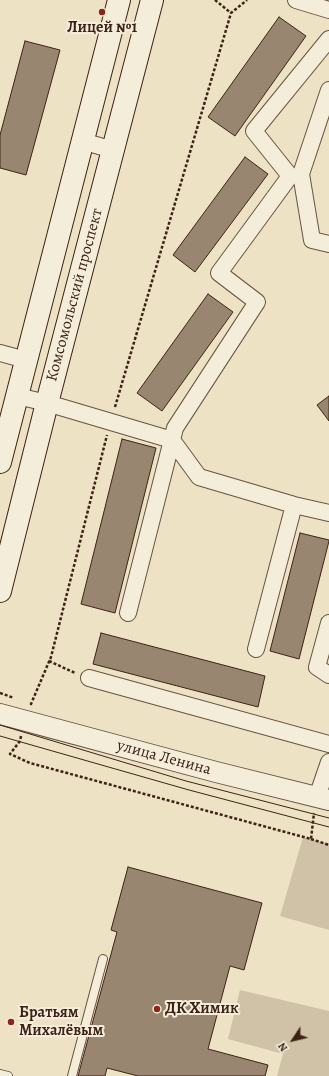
<!DOCTYPE html>
<meta charset="utf-8">
<style>
body{margin:0}
#map{position:relative;width:329px;height:1076px;overflow:hidden;background:#ede3c4;font-family:Alegreya,serif}
canvas{display:block}
.north{position:absolute;left:273px;top:1020px;width:40px;height:40px;-webkit-text-stroke:3px #f3edd9;paint-order:stroke;rotate:235deg;font-size:11px;font-weight:700;line-height:16px;text-align:center;color:#3e2217}
.north::after{content:'';display:block;margin:auto;width:14px;height:18px;background:#3e2217;clip-path:polygon(50% 0,100% 100%,50% 72%,0 100%)}
</style>
<div id="map">
<canvas width="329" height="1076"></canvas>
<div class="north">N</div>
</div>
<script>
const g = document.querySelector('canvas').getContext('2d');
g.lineJoin = 'round';
function paint(path, color) {
  g.fillStyle = color;
  g.fill(path, 'evenodd');
}
function poly(rows) {
  const path = new Path2D();
  for (const r of rows) {
    path.moveTo(r[0], r[1]);
    for (let i = 2; i < r.length; i += 2) path.lineTo(r[i], r[i + 1]);
  }
  return path;
}
function stroke(path, color, width, dash) {
  g.strokeStyle = color;
  g.lineWidth = width;
  g.lineCap = dash ? 'butt' : 'round';
  g.setLineDash(dash || []);
  g.stroke(path);
}
function drawText(font, color, halo, rows, align = 'center') {
  g.font = font + ' Alegreya,serif';
  g.lineWidth = 4;
  g.setLineDash([]);
  g.textBaseline = 'middle';
  g.strokeStyle = halo;
  g.fillStyle = color;
  for (const [text, x, y, turn = 0] of rows) {
    g.save();
    g.translate(x, y);
    g.rotate((+turn || 0) * Math.PI / 180);
    g.textAlign = isNaN(turn) ? turn : align;
    if (halo) g.strokeText(text, 0, 0);
    g.fillText(text, 0, 0);
    g.restore();
  }
}
paint(poly([
 [303,837,329,844,329,930,280,916],
 [240,990,329,1011,329,1076,277,1076,283,1054,228,1039]
]), '#cfc2a7');
const building = poly([
 [279,17,306,36,235,136,208,117,279,17],
 [25,41,60,50,26,175,0,168,0,135,25,41],
 [245,157,268,174,195,272,173,255,245,157],
 [208,294,233,312,162,411,137,393,208,294],
 [329,396,329,421,317,405,329,396],
 [122,439,156,448,115,613,81,604,122,439],
 [300,533,329,540,329,541,299,659,270,651,300,533],
 [101,633,265,676,258,707,93,664,101,633],
 [128,867,262,903,244,970,230,966,208,1049,268,1065,265,1076,138,1076,107,1068,105,1076,78,1076,117,932,111,930,128,867]
]);
paint(building, '#998671');
stroke(building, '#3e2217', 1);
const service = poly([
 [0,1074,8,1076],
 [72,1076,103,959]
]);
const minor = poly([
 [296,0,329,10],
 [329,90,301,174,312,240,329,244],
 [82,141,113,150],
 [0,353,26,360],
 [17,396,47,403,172,440,175,428,257,302,219,273,290,176,254,131,329,39],
 [172,440,199,477,294,505,329,513],
 [128,613,172,440],
 [329,623,317,667,329,675],
 [256,649,294,505],
 [89,678,329,744],
 [317,797,329,762]
]);
const tertiary = poly([
 [0,714,216,772,329,800]
]);
const secondary = poly([
 [0,462,119,0],
 [0,591,47,403,152,0]
]);
stroke(service, '#6a5242', 10);
stroke(minor, '#6a5242', 18);
stroke(tertiary, '#6a5242', 22);
stroke(secondary, '#3e2217', 24);
stroke(poly([
 [215,0,231,13],
 [115,407,231,13,247,0],
 [49,661,75,673],
 [0,693,14,698],
 [32,704,31,704,51,657,107,435],
 [21,736,20,741,10,754,30,763,311,839,314,813],
 [311,839,329,845]
]), '#3e2217', 2.5, [3, 2]);
stroke(service, '#f3edd9', 8);
stroke(minor, '#f3edd9', 16);
stroke(tertiary, '#f3edd9', 20);
stroke(secondary, '#f3edd9', 22);
stroke(poly([
 [0,725,186,781,329,818],
 [0,736,189,790,329,827]
]), '#3e2217', 1);
for (const [x, y, r, color] of [
 [102,12,4,"#8f2418"],
 [157,1009,4,"#8f2418"],
 [11,1022,4,"#8f2418"]
]) {
  const dot = new Path2D();
  dot.arc(x, y, r, 0, 2 * Math.PI);
  g.fillStyle = color;
  g.fill(dot);
  stroke(dot, '#f3edd9', 1.5);
}
drawText('bold 16px', '#3e2217', '#f3edd9', [
 ["Лицей №1",102,28,"center"],
 ["ДК Химик",165,1009],
 ["Братьям",19,1013],
 ["Михалёвым",19,1031]
], 'left');
drawText('16px', '#3e2217', '#f3edd9', [
 ["Комсомольский проспект",75,295,-75],
 ["улица Ленина",164,758,15]
]);
</script>
